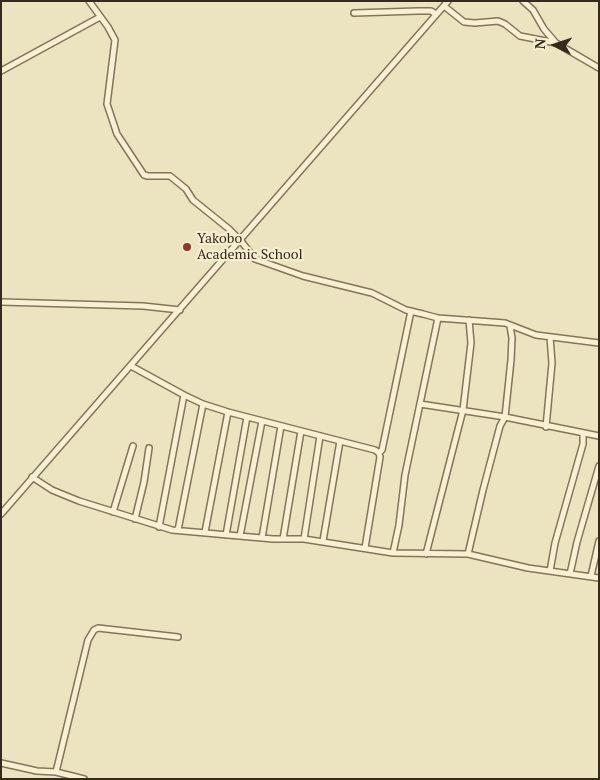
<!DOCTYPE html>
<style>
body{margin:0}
#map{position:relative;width:600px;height:780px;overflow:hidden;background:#ece4c0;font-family:"PT Serif",serif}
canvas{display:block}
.frame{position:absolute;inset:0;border:2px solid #342b1d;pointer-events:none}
.north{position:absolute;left:530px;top:20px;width:50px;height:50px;-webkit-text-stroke:4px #f4edcf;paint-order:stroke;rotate:274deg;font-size:14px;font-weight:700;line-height:20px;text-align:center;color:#342b1d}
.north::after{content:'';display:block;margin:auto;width:18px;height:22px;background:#342b1d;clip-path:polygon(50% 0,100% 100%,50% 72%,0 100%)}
</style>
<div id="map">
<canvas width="600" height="780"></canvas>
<div class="frame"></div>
<div class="north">N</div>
</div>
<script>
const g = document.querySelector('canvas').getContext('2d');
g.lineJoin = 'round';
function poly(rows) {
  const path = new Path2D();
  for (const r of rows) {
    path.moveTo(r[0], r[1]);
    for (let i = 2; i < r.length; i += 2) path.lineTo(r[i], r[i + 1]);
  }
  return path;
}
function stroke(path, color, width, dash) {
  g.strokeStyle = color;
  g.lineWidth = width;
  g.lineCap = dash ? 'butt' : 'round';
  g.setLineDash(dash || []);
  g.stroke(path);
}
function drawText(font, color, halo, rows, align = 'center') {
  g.font = font + ' "PT Serif",serif';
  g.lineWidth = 4.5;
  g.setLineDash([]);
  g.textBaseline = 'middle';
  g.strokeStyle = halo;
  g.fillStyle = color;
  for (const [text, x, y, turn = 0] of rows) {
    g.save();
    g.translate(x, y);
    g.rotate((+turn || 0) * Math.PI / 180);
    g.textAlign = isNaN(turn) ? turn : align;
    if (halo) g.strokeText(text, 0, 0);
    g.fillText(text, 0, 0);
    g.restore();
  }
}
const minor = poly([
 [89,1,108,27,115,40,107,104,117,134,144,175,148,176,170,176,186,189,193,200,229,229,241,241,255,259,303,276,372,293,406,310,423,314,438,318,505,323,536,335,599,343],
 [523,1,533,10,544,29,556,43,599,68],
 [444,6,464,22,475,23,498,21,505,24,520,36,556,43],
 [354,13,418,11,431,11,436,14],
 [1,71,100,17],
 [1,302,143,306,180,310],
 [131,366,184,395,203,404,228,412,375,450,379,453,380,457,365,548],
 [420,404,505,417,599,436],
 [546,427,552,363,550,337],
 [379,453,382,450,411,311],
 [32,477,52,490,79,501,172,530,273,539,304,539,393,553,468,554,528,568,599,578],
 [113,512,133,446],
 [1,514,448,1],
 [135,519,144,482,149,448],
 [159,527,184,395],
 [178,530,203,404],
 [205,532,228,412],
 [226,535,247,417],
 [240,536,262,421],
 [262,538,281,426],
 [283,539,301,431],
 [304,539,320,436],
 [323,541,340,441],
 [393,553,399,525,405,475,438,318],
 [426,554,463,410,471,343,469,320],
 [468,554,483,490,500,426,505,417,511,360,512,338,510,326],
 [550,571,555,543,583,444,583,433],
 [570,574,577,542,599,466],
 [591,576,599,541],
 [1,763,37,771,56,772,84,779],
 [56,772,88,640,94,630,98,628,178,637]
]);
stroke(minor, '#847559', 8);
stroke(minor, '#f7f0d3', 5);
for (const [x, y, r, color] of [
 [187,247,5,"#90362b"]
]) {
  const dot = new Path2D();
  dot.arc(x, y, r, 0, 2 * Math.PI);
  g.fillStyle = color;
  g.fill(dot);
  stroke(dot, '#f4edcf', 2);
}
drawText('14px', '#342b1d', '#f4edcf', [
 ["Yakobo",197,239],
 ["Academic School",197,255]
], 'left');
</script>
